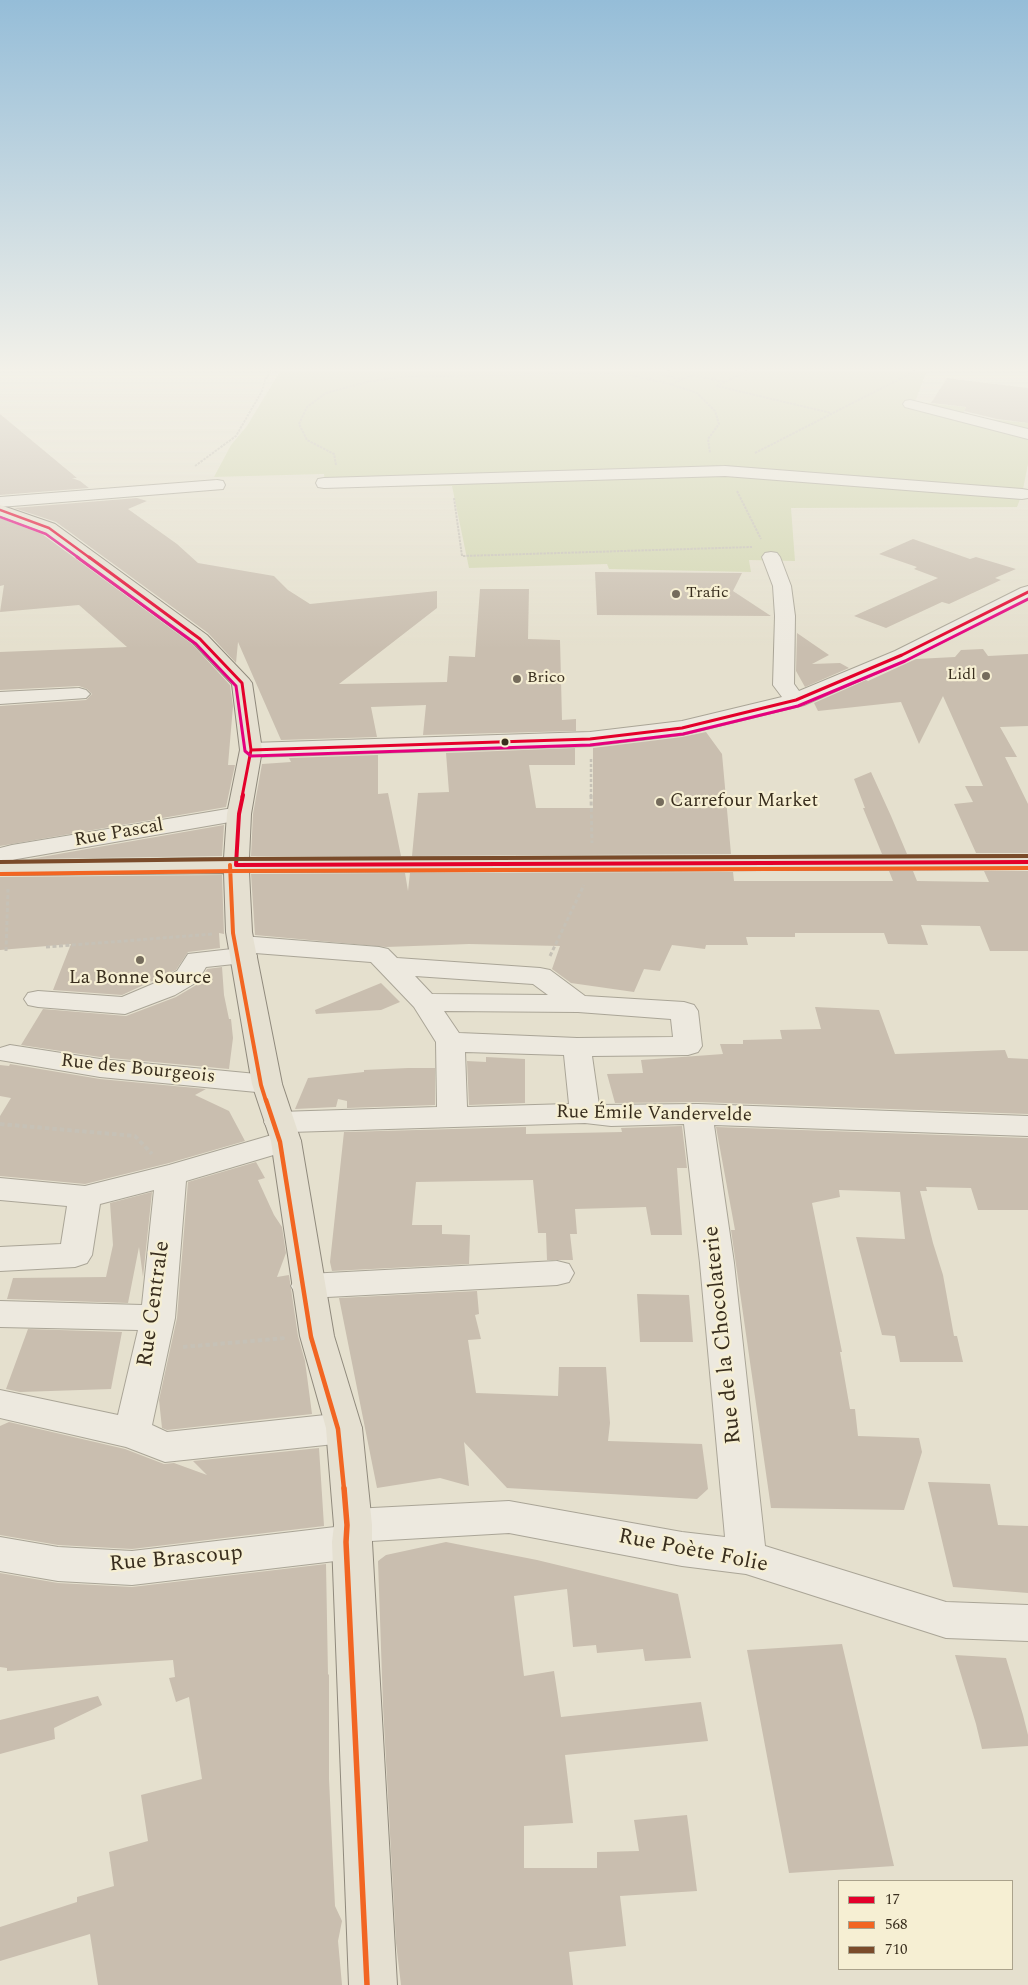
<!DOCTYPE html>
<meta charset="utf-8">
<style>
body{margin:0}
#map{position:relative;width:1028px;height:1985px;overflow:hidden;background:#e5e0ce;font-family:Spectral,serif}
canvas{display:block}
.legend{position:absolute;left:838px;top:1880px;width:175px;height:90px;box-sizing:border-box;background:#f6efd3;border:1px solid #aaa28b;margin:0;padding:6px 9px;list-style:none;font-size:15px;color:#392e1e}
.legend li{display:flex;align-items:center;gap:10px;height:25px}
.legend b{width:25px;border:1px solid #aaa28b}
</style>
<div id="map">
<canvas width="1028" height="1985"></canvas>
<ul class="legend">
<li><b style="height:6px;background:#e4002b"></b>17</li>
<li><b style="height:6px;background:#f26522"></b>568</li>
<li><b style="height:6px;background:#7a4b2a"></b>710</li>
</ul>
</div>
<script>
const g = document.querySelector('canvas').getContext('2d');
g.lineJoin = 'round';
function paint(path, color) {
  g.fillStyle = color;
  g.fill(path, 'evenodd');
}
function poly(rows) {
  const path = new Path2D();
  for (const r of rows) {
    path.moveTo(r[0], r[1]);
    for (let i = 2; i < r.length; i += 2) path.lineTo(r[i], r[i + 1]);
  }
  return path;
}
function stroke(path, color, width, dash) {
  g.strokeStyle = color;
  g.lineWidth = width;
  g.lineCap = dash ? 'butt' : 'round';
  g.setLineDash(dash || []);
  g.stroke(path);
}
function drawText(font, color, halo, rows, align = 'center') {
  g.font = font + ' Spectral,serif';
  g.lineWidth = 4.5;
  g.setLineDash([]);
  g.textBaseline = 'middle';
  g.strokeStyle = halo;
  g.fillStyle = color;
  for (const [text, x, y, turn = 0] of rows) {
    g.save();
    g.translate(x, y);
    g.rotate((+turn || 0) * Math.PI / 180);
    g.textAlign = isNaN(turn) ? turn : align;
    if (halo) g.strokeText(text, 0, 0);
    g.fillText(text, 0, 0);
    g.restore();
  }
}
paint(poly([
 [280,371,927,371,915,402,966,407,962,416,1028,423,1028,464,1022,494,1017,507,791,508,795,561,749,560,751,572,609,569,607,564,469,568,452,486,325,487,324,474,214,477,231,445,247,426]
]), '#d2d6b0');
paint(poly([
 [947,378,1028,388,1028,423,997,419,964,411,966,407,931,403],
 [0,414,77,478,72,478,80,481,89,488,0,495],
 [137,498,147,501,128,509,177,544,198,563,274,576,288,590,310,604,437,591,437,608,339,684,447,682,449,656,475,657,480,589,529,589,528,639,560,640,562,720,576,719,576,731,423,735,426,705,371,707,377,737,281,740,238,642,236,663,208,633,56,522,14,508],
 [0,518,42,534,192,644,230,685,233,706,228,765,235,765,226,807,0,846,0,706,86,700,92,694,87,689,79,686,0,690,0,652,127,647,79,605,0,612,4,585,0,586],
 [913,539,970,559,976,557,1016,569,995,578,1001,580,949,604,942,602,886,628,854,616,938,578,914,569,917,567,879,554],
 [595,572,742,573,733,591,771,616,597,615],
 [797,633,829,655,812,664,840,663,849,668,805,687,796,671],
 [983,649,988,656,1028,654,1028,726,1000,727,1017,757,1005,757,1028,804,1028,853,976,853,954,804,973,802,965,786,983,786,943,696,919,744,901,702,818,711,814,703,866,680,868,681,916,659,955,657,961,650],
 [706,732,722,754,731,854,412,856,418,793,449,792,446,753,575,748,575,765,529,765,536,808,593,808,593,748,682,737],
 [378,755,378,794,388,793,401,856,251,856,253,814,262,764,291,762,289,758],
 [871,772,891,816,907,854,882,854,863,808,865,808,854,779],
 [224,825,222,856,30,859],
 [889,871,913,871,917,881,989,882,984,871,1028,871,1028,951,990,951,980,926,921,925,928,945,888,944,884,933,795,933,795,937,746,937,748,945,706,945,705,949,672,945,660,971,644,969,634,992,571,983,552,969,560,946,469,944,386,947,255,935,251,874,405,873,408,891,410,873,733,872,734,881,893,881],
 [222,875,224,934,219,933,220,948,188,952,176,970,122,995,53,990,71,944,0,950,0,877],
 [222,967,224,995,229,1019,231,1019,233,1038,229,1069,100,1057,21,1045,43,1009,126,1016,176,997,198,984,207,969],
 [381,983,400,1002,381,1010,316,1014,315,1010],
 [815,1007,879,1010,895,1054,1005,1050,1008,1058,1028,1059,1028,1114,698,1102,615,1103,607,1074,643,1073,641,1060,723,1054,720,1044,743,1044,743,1040,782,1039,780,1030,821,1029],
 [486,1057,525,1059,525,1103,469,1105,467,1061,486,1062],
 [10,1064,100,1079,206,1089,195,1095,229,1111,245,1141,169,1163,85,1184,0,1176,0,1116,11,1098,0,1096,0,1065,9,1066],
 [408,1068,435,1068,435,1105,347,1108,347,1101,338,1099,336,1107,295,1109,308,1078,364,1072,364,1070],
 [682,1126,687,1168,677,1168,682,1235,651,1235,646,1207,575,1209,577,1234,570,1234,573,1260,547,1260,546,1233,538,1233,533,1180,416,1182,412,1225,442,1225,442,1234,470,1235,469,1264,332,1271,330,1262,344,1132,526,1127,526,1134,622,1132,621,1128],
 [716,1127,1028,1138,1028,1210,978,1210,971,1188,926,1187,927,1191,920,1191,933,1243,943,1275,954,1336,957,1336,963,1362,900,1362,895,1336,882,1335,856,1237,905,1239,900,1192,839,1190,840,1197,812,1203,842,1352,840,1352,850,1409,855,1409,858,1436,919,1438,922,1452,904,1510,771,1508,731,1230,735,1230],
 [256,1162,265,1178,258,1180,274,1215,282,1227,286,1253,277,1277,289,1275,298,1336,305,1361,312,1414,167,1430,162,1428,159,1400,177,1318,188,1182],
 [152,1192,143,1277,139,1247,128,1303,7,1299,13,1278,106,1277,113,1245,110,1203],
 [477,1291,479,1314,475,1315,481,1339,468,1340,476,1393,558,1396,559,1367,606,1367,610,1423,608,1441,702,1444,708,1489,697,1499,507,1488,464,1442,469,1486,440,1478,377,1488,339,1298],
 [637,1294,689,1295,693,1342,640,1342],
 [28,1329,122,1332,111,1389,20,1392,6,1389],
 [9,1422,125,1449,164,1464,174,1463,207,1475,193,1461,319,1448,324,1526,132,1549,58,1545,0,1535,0,1426],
 [928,1482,990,1484,998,1525,1028,1526,1028,1593,953,1587],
 [446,1542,537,1560,678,1594,691,1658,645,1661,643,1649,597,1653,596,1645,573,1647,567,1589,514,1596,524,1676,554,1671,561,1717,701,1702,708,1741,565,1755,573,1823,524,1826,524,1868,597,1868,597,1852,639,1851,634,1820,687,1815,697,1891,620,1896,626,1946,569,1952,573,1985,401,1985,396,1943,383,1706,378,1561,386,1555],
 [326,1564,328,1675,329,1674,329,1779,335,1906,342,1921,338,1941,342,1985,98,1985,90,1934,0,1961,0,1927,77,1902,77,1897,114,1886,109,1852,148,1841,141,1795,202,1779,189,1697,176,1702,169,1678,175,1677,173,1660,7,1671,7,1668,0,1667,0,1573,58,1583,132,1587],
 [842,1644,894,1866,789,1873,747,1650],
 [955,1655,1006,1658,1023,1715,1028,1735,1028,1746,982,1749,976,1724],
 [98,1696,102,1705,54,1728,55,1739,0,1754,0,1720]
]), '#c9beaf');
const minor = poly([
 [910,400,1028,429,1028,439,905,407,903,404,905,401,910,400],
 [725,466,1022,489,1028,490,1028,498,1022,499,725,476,324,488,318,487,316,483,318,479,324,478,725,466],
 [217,480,223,481,225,485,223,489,0,507,0,497,217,480],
 [771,552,777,553,780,557,791,586,795,616,794,684,799,691,895,651,1021,588,1028,586,1028,599,909,659,804,705,682,735,590,746,251,757,243,755,240,750,243,745,251,743,590,732,682,721,782,697,773,685,775,616,773,586,762,557,765,553,771,552],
 [79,688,86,690,90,694,86,698,0,704,0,692,79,688],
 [239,807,247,809,251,814,247,819,17,859,0,863,0,848,12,845,239,807],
 [242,936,379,947,388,949,397,958,540,968,550,970,585,996,684,1002,694,1005,698,1011,702,1046,698,1052,688,1055,592,1056,599,1105,698,1104,1028,1116,1028,1136,714,1125,734,1263,765,1546,946,1602,1028,1605,1028,1641,946,1638,746,1574,682,1566,509,1533,371,1541,366,1554,352,1559,132,1585,58,1581,0,1571,0,1537,58,1547,132,1551,335,1527,334,1525,339,1513,353,1509,509,1501,682,1532,725,1537,700,1263,684,1124,611,1126,585,1123,290,1132,297,1134,301,1141,297,1148,186,1181,175,1318,152,1425,167,1432,344,1413,357,1418,362,1428,357,1438,344,1443,165,1462,126,1447,0,1418,0,1390,118,1415,138,1330,0,1327,0,1301,142,1305,154,1190,100,1204,92,1255,87,1263,75,1267,0,1271,0,1247,61,1244,67,1206,0,1200,0,1178,85,1186,169,1165,282,1132,268,1129,264,1122,268,1115,279,1112,437,1107,436,1042,414,1007,371,962,255,953,257,956,253,962,206,967,197,982,175,995,125,1014,38,1007,28,1005,24,999,28,993,38,991,122,997,155,983,177,971,188,954,232,949,229,944,233,938,242,936],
 [415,976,533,984,548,995,432,994,415,976],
 [444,1011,578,1012,671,1019,673,1037,577,1038,459,1033,444,1011],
 [465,1052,564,1055,569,1104,467,1107,465,1052],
 [10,1045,100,1059,267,1075,277,1077,282,1084,277,1091,267,1093,100,1077,0,1060,0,1048,10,1045],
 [557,1261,569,1264,574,1273,569,1282,557,1285,308,1298,296,1295,291,1286,296,1277,308,1274,557,1261]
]);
const major = poly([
 [0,505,55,524,207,635,249,679,252,683,262,750,251,814,249,858,1028,855,1028,869,249,872,252,932,282,1084,301,1141,334,1336,362,1428,372,1525,372,1542,397,1985,349,1985,332,1542,334,1525,326,1428,300,1336,271,1141,252,1084,226,932,224,873,0,875,0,861,224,858,227,814,240,750,232,684,193,643,43,532,0,516,0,505]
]);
stroke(minor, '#aaa597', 2);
stroke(major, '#908a7d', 2);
stroke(poly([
 [670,371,662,374,682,380],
 [747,371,717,386,831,413],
 [671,384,693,375,724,382],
 [755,453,915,371],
 [336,465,334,454,307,440,299,424,307,407,326,393,367,382,398,377,591,373,630,375,670,384,697,393,715,411,719,424,708,439,710,453],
 [195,466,236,436,262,391,265,380,271,371],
 [737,491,761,539],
 [454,498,462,556,752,547]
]), '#c6c1b6', 2, [2.5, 1]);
stroke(poly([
 [591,759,591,797]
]), '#c6c1b6', 2.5, [3, 2]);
stroke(poly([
 [591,795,592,843],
 [46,947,213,934],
 [6,951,8,889],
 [550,956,584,885]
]), '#c6c1b6', 3, [4, 2.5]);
stroke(poly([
 [0,1124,135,1136,152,1154],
 [183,1347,286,1338]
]), '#c6c1b6', 4, [4.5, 3]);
paint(minor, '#ede9df');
paint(major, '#e5e0d1');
stroke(poly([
 [0,510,49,528,90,558]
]), '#e4002b', 2.5);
stroke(poly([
 [89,557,200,639,242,683,251,750,242,797],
 [251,750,590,739,682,728,796,700,902,655,1028,592]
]), '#e4002b', 3);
stroke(poly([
 [236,865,239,814,243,795],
 [236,865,1028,862]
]), '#e4002b', 4);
stroke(poly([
 [230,865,233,933,261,1085,266,1101],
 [0,874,236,871,1028,868]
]), '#f26522', 4);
stroke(poly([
 [266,1100,280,1142,311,1337,338,1429,344,1489]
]), '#f26522', 4.5);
stroke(poly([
 [344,1488,347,1525,346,1542,367,1985]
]), '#f26522', 5.5);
stroke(poly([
 [0,862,236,859,1028,856]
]), '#7a4b2a', 4);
stroke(poly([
 [0,517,46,534,79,558]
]), '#e5007d', 2.5);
stroke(poly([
 [77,557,196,644,236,686,245,751,251,756,590,745,683,734,798,706,905,661,1028,599]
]), '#e5007d', 3);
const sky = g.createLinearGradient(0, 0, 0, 649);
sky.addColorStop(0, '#95bdd8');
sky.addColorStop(0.57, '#f3f1e9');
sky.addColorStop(1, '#f3f1e900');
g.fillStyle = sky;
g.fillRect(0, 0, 1028, 649);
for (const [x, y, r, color] of [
 [676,594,5,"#756c5c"],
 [986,676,5,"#756c5c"],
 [517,679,5,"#756c5c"],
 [505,742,4.5,"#392e1e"],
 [660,802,5,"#756c5c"],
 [140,960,5,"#756c5c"]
]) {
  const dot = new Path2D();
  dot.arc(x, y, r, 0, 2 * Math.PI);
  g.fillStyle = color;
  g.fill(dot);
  stroke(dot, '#f6efd3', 2);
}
drawText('16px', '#392e1e', '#f6efd3', [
 ["Trafic",686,594],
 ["Lidl",976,676,"right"],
 ["Brico",527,679]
], 'left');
drawText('19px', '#392e1e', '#f6efd3', [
 ["Carrefour Market",670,802],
 ["La Bonne Source",140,979,"center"]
], 'left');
drawText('19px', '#392e1e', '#f6efd3', [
 ["Rue Pascal",119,834,-10],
 ["Rue des Bourgeois",138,1070,6],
 ["Rue Émile Vandervelde",654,1115,1]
]);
drawText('22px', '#392e1e', '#f6efd3', [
 ["Rue Centrale",155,1304,-82],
 ["Rue de la Chocolaterie",724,1335,-96],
 ["Rue Poète Folie",693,1552,11],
 ["Rue Brascoup",176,1560,-5]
]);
</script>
